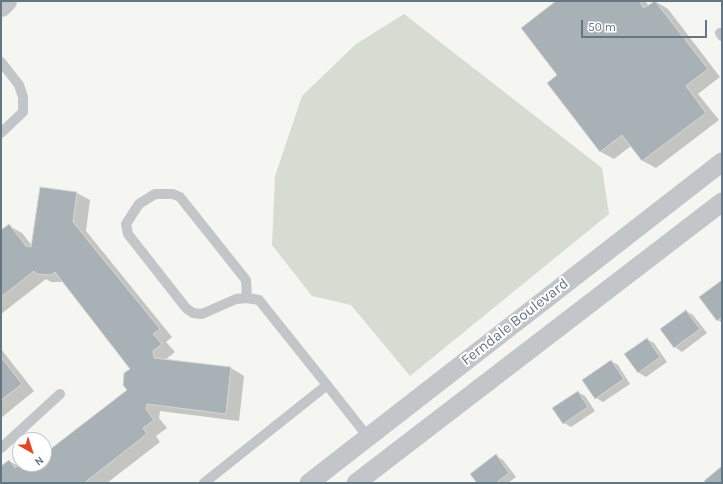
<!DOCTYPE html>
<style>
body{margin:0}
#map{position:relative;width:723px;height:484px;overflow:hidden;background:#f5f5f1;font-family:Karla,sans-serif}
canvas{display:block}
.frame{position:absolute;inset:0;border:2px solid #647682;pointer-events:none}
.north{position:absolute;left:12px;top:432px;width:40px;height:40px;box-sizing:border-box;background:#fff;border:1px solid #c1c8cd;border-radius:50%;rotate:141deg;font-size:11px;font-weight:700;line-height:16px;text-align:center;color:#647682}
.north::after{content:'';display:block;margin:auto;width:14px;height:18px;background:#e24624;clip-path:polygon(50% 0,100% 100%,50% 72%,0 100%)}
.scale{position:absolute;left:581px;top:20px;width:126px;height:18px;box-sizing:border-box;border:2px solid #647682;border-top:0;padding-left:5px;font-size:12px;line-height:14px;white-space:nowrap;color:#647682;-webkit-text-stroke:3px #fff;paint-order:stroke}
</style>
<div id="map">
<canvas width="723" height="484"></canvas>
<div class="frame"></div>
<div class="north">N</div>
<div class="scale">50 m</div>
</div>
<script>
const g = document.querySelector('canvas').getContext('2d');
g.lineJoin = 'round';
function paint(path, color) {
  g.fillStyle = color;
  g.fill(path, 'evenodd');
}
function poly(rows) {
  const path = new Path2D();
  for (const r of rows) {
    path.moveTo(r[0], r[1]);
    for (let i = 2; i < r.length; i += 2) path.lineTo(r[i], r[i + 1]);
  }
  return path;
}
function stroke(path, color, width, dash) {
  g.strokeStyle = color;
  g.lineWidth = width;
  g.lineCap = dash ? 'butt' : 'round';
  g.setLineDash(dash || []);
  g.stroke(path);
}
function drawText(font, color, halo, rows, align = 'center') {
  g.font = font + ' Karla,sans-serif';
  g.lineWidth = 4;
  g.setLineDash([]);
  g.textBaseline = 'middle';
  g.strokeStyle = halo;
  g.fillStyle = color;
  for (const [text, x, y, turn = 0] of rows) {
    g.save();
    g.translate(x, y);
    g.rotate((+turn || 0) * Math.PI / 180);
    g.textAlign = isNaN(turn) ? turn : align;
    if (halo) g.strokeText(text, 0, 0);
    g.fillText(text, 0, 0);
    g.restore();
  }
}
paint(poly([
 [404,14,602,168,609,214,410,376,351,305,312,296,272,245,275,176,302,96,356,44]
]), '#d6dcd2');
paint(poly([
 [558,1,645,1,649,6,655,1,668,9,720,77,698,94,719,120,656,168,643,161,631,146,614,159,601,152,548,83,559,75],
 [40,188,77,193,90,200,86,231,172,337,166,342,175,352,165,360,231,368,244,376,239,421,160,411,159,418,167,428,156,436,160,442,107,483,1,483,1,467,9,461,19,466,22,464,44,464,44,455,128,390,131,369,64,282,51,282,46,279,1,314,1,232,9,226,22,233,33,247],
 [722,281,722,323,718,320],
 [686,311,693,315,707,333,682,352,675,347,661,330],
 [647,339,654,343,667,362,646,377,639,373,626,354],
 [1,349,34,391,1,418],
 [611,361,618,365,630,384,603,402,596,398],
 [578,392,585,396,595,411,571,427,564,423],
 [496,456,503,460,516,477,508,483,478,483]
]), '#0003');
const building = poly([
 [556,1,639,1,644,8,655,1,708,69,686,86,706,113,642,161,622,135,600,152,547,83,557,75,521,28,556,1],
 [40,187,77,192,73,222,160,329,153,334,162,344,153,351,154,358,231,367,226,414,147,404,146,409,154,420,143,428,147,434,84,483,1,483,1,466,9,460,15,468,20,464,44,464,44,454,127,390,123,385,124,373,130,369,55,272,51,275,37,274,34,271,1,297,1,230,9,224,26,246,31,247,40,187],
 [722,280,722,317,717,321,699,297,722,280],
 [686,310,700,329,674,348,660,329,686,310],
 [647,338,660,357,638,373,624,354,647,338],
 [1,357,22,384,1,400,1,357],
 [611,360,624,379,595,399,582,380,611,360],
 [578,391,588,407,563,424,552,408,578,391],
 [496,454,509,473,496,483,477,483,470,474,496,454],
 [722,466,722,483,705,483,704,481,722,466]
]);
paint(building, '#a8b1b6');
stroke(building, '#d6d6d4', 1);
stroke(poly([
 [720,33,722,36],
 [1,62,19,85,23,97,23,112,1,133],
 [327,385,368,437],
 [1,448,60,394],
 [204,483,327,385,259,300,247,298,236,299,202,314,193,313,186,308,128,234,126,224,139,204,155,194,173,194,180,197,246,280,247,298]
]), '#c2c6c9', 10);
stroke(poly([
 [309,483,722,162],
 [356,483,722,202]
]), '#c2c6c9', 19);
stroke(poly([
 [1,6,6,1]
]), '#c2c6c9', 22);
drawText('15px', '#647682', '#fff', [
 ["Ferndale Boulevard",515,322,-38]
]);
</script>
